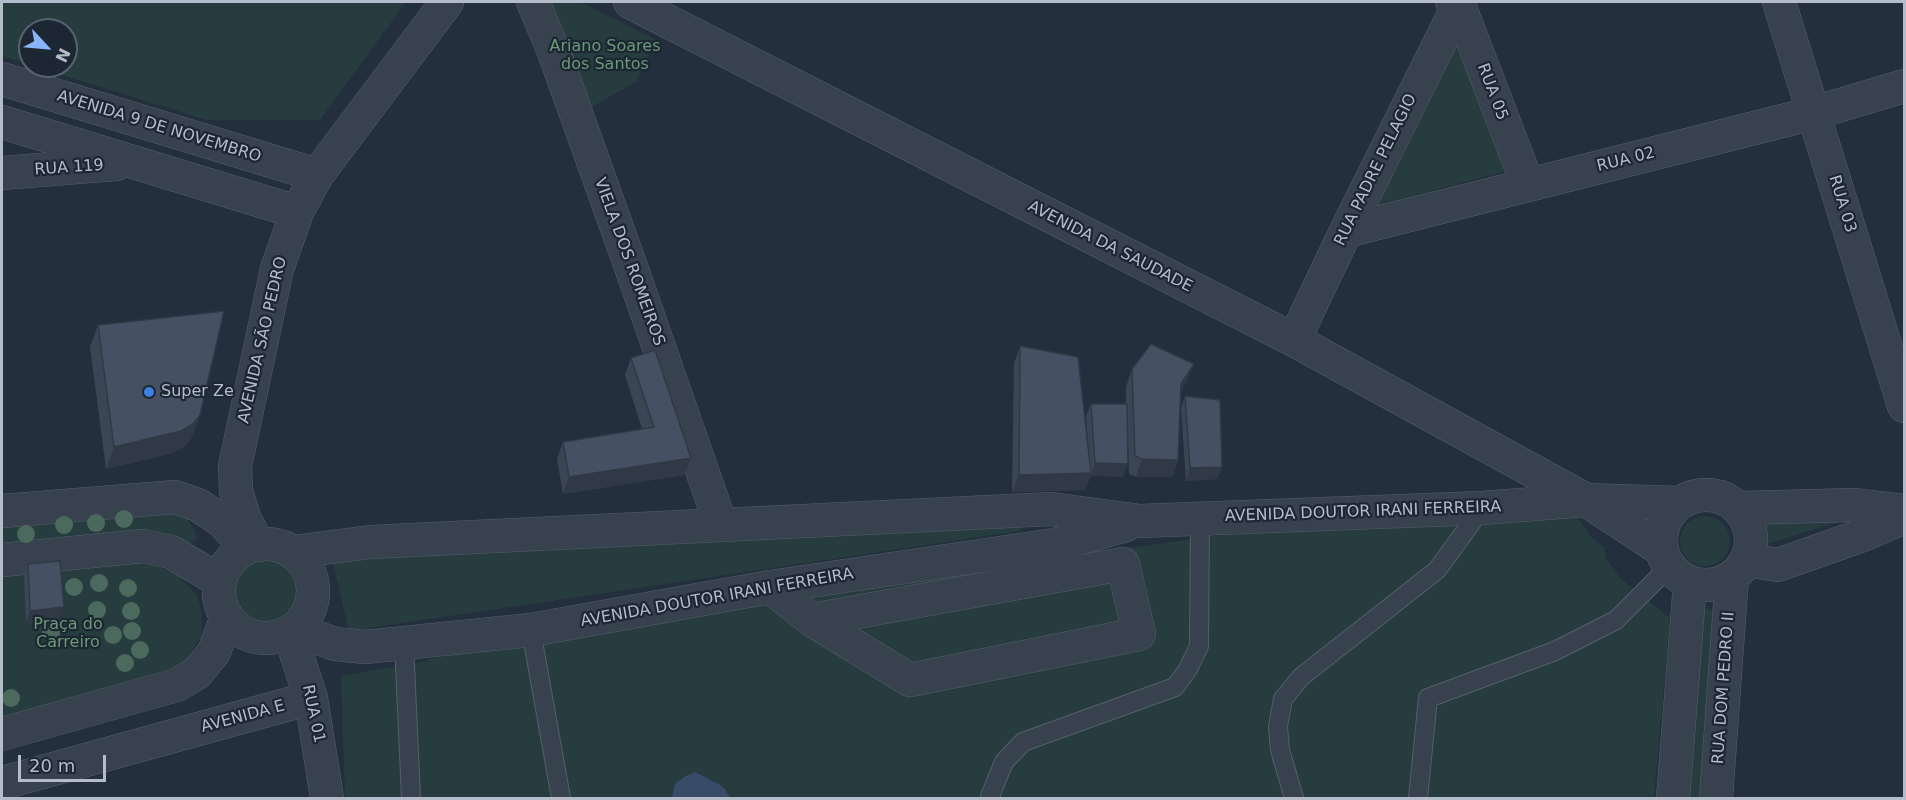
<!DOCTYPE html>
<meta charset="utf-8">
<style>
body{margin:0}
#map{position:relative;width:1906px;height:800px;overflow:hidden;background:#242f3e;font-family:"DejaVu Sans",sans-serif}
canvas{display:block}
.frame{position:absolute;inset:0;border:3px solid #b4bcc9;pointer-events:none}
.north{position:absolute;left:18px;top:18px;width:60px;height:60px;box-sizing:border-box;background:#1d2633;border:2px solid #59626f;border-radius:50%;rotate:116deg;font-size:16px;font-weight:700;line-height:24px;text-align:center;color:#b4bcc9}
.north::after{content:'';display:block;margin:auto;width:21px;height:27px;background:#8ab4f8;clip-path:polygon(50% 0,100% 100%,50% 72%,0 100%)}
.scale{position:absolute;left:18px;top:755px;width:88px;height:27px;box-sizing:border-box;border:3px solid #b4bcc9;border-top:0;padding-left:8px;font-size:18px;line-height:21px;white-space:nowrap;color:#b4bcc9;-webkit-text-stroke:4px #1d2633;paint-order:stroke}
</style>
<div id="map">
<canvas width="1906" height="800"></canvas>
<div class="frame"></div>
<div class="north">N</div>
<div class="scale">20 m</div>
</div>
<script>
const g = document.querySelector('canvas').getContext('2d');
g.lineJoin = 'round';
function paint(path, color) {
  g.fillStyle = color;
  g.fill(path, 'evenodd');
}
function poly(rows) {
  const path = new Path2D();
  for (const r of rows) {
    if (r.length === 3) {
      path.moveTo(r[0] + r[2], r[1]);
      path.arc(r[0], r[1], r[2], 0, 2 * Math.PI);
      continue;
    }
    path.moveTo(r[0], r[1]);
    for (let i = 2; i < r.length; i += 2) path.lineTo(r[i], r[i + 1]);
  }
  return path;
}
function stroke(path, color, width, dash) {
  g.strokeStyle = color;
  g.lineWidth = width;
  g.lineCap = dash ? 'butt' : 'round';
  g.setLineDash(dash || []);
  g.stroke(path);
}
function drawText(font, color, halo, rows, align = 'center') {
  g.font = font + ' "DejaVu Sans",sans-serif';
  g.lineWidth = 4.5;
  g.setLineDash([]);
  g.textBaseline = 'middle';
  g.strokeStyle = halo;
  g.fillStyle = color;
  for (const [text, x, y, turn = 0] of rows) {
    g.save();
    g.translate(x, y);
    g.rotate((+turn || 0) * Math.PI / 180);
    g.textAlign = isNaN(turn) ? turn : align;
    if (halo) g.strokeText(text, 0, 0);
    g.fillText(text, 0, 0);
    g.restore();
  }
}
paint(poly([
 [2,2,406,2,320,120,207,120,33,66,66,66,66,30,30,30,30,65,2,56],
 [540,2,581,2,656,40,636,82,588,109],
 [1456,45,1509,170,1370,208],
 [164,510,185,515,194,529,197,539,183,547,2,551,2,524],
 [1576,515,1591,537,1605,548,1605,557,1620,578,1670,618,1654,798,345,798,341,676,427,661,428,659,848,587,1259,530],
 [1861,515,1760,546,1761,537,1759,523],
 [1705,541,25],
 [1021,525,1021,531,349,631,332,559],
 [265,591,33],
 [140,560,175,573,197,595,202,613,201,636,192,651,178,670,2,723,2,575],
 [1707,607,1717,614,1699,798,1683,798,1704,611]
]), '#263c3f');
paint(poly([
 [695,772,720,785,725,789,730,798,672,798,675,784,684,777]
]), '#394c67');
const service = poly([
 [531,630,561,798],
 [404,643,411,798],
 [991,798,990,796,1004,762,1023,742,1175,687,1188,669,1199,646,1200,518],
 [1294,798,1280,750,1278,726,1283,699,1301,677,1437,570,1482,508],
 [1418,798,1428,698,1555,651,1616,620,1669,567]
]);
const minor = poly([
 [533,2,554,52,631,267,721,525],
 [630,2,1294,340,1586,500],
 [1452,2,1459,5,1528,185],
 [1779,2,1904,406],
 [2,79,317,175],
 [2,122,297,212],
 [2,173,116,164],
 [1346,231,1814,113,1904,86],
 [1294,340,1346,231,1460,2],
 [1738,508,1855,505,1904,511],
 [258,545,244,517,236,491,235,466,277,269,297,212,317,175,447,2],
 [1746,560,1778,565,1863,535,1904,517],
 [770,587,812,620,910,680,1139,634,1123,564,812,620],
 [289,632,311,698,327,798],
 [2,734,177,685,197,673,214,652,227,617],
 [2,783,311,698]
]);
const tertiary = poly([
 [1706,540,45],
 [1586,500,1662,550],
 [2,511,175,497,198,505,222,521,246,548],
 [266,591,47],
 [293,552,371,542,1051,509,1140,521,1482,508,1586,500,1680,503],
 [2,560,143,546,171,552,220,581],
 [294,629,335,644,365,647,531,630,770,587,1054,545,1126,525],
 [1673,798,1690,583],
 [1716,798,1732,577]
]);
stroke(service, '#565f6c', 20);
stroke(minor, '#565f6c', 34);
stroke(tertiary, '#565f6c', 34);
stroke(service, '#38414e', 18);
stroke(minor, '#38414e', 33);
stroke(tertiary, '#38414e', 33);
g.fillStyle = '#4b6a5d';
for (const [x, y] of [
 [124,519],
 [96,523],
 [64,525],
 [26,534],
 [99,583],
 [74,587],
 [128,588],
 [97,610],
 [131,611],
 [132,631],
 [51,633],
 [113,635],
 [140,650],
 [125,663],
 [11,698]
]) {
  g.beginPath();
  g.arc(x, y, 9, 0, 2 * Math.PI);
  g.fill();
}
paint(poly([
 [98,325,200,415,192,437,185,446,173,453,106,469,90,347],
 [1020,346,1088,444,1086,416,1091,404,1126,404,1126,387,1132,369,1187,381,1180,392,1178,460,1172,477,1136,477,1129,474,1127,413,1123,477,1091,475,1085,490,1012,492,1014,364],
 [631,358,691,458,684,475,563,494,557,459,563,442,642,429,625,375],
 [1185,396,1222,467,1217,479,1186,481,1181,408],
 [28,564,60,620,26,623,24,576]
]), '#3b4654');
paint(poly([
 [1194,364,1187,381,1174,402,1181,384],
 [200,415,192,437,185,446,173,453,106,469,114,447],
 [691,458,684,475,563,494,569,477],
 [1142,459,1178,460,1172,477,1136,477],
 [1095,463,1128,464,1123,477,1091,476],
 [1222,467,1217,479,1186,481,1190,468],
 [1091,473,1085,490,1012,492,1019,475],
 [64,607,60,620,26,623,30,611]
]), '#303945');
const building = poly([
 [224,311,200,415,193,424,181,431,114,447,98,325,224,311],
 [1151,344,1194,364,1181,384,1178,460,1142,459,1135,456,1132,369,1151,344],
 [1020,346,1078,357,1091,473,1019,475,1020,346],
 [655,350,691,458,569,477,563,442,654,427,631,358,655,350],
 [1185,396,1220,400,1222,467,1190,468,1185,396],
 [1091,404,1127,404,1128,464,1095,463,1091,404],
 [60,561,64,607,30,611,28,564,60,561]
]);
paint(building, '#455162');
stroke(building, '#303945', 1.5);
for (const [x, y, r, color] of [
 [149,392,6,"#3f7fe0"]
]) {
  const dot = new Path2D();
  dot.arc(x, y, r, 0, 2 * Math.PI);
  g.fillStyle = color;
  g.fill(dot);
  stroke(dot, '#1d2633', 2);
}
drawText('16px', '#6b9a76', '#1d2633', [
 ["Ariano Soares",605,47],
 ["dos Santos",605,65],
 ["Praça do",68,625],
 ["Carreiro",68,643]
]);
drawText('16px', '#b4bcc9', '#1d2633', [
 ["RUA 05",1492,92,69],
 ["AVENIDA 9 DE NOVEMBRO",159,127,17],
 ["RUA 02",1626,160,-14],
 ["RUA 119",69,168,-4],
 ["RUA PADRE PELAGIO",1376,170,-64],
 ["RUA 03",1842,204,73],
 ["AVENIDA DA SAUDADE",1110,247,27],
 ["VIELA DOS ROMEIROS",629,262,70],
 ["AVENIDA SÃO PEDRO",263,340,-77],
 ["AVENIDA DOUTOR IRANI FERREIRA",1363,512,-2],
 ["AVENIDA DOUTOR IRANI FERREIRA",717,598,-10],
 ["RUA DOM PEDRO II",1724,688,-86],
 ["RUA 01",313,714,78],
 ["AVENIDA E",243,717,-15]
]);
drawText('16px', '#b4bcc9', '#1d2633', [
 ["Super Ze",161,392]
], 'left');
</script>
